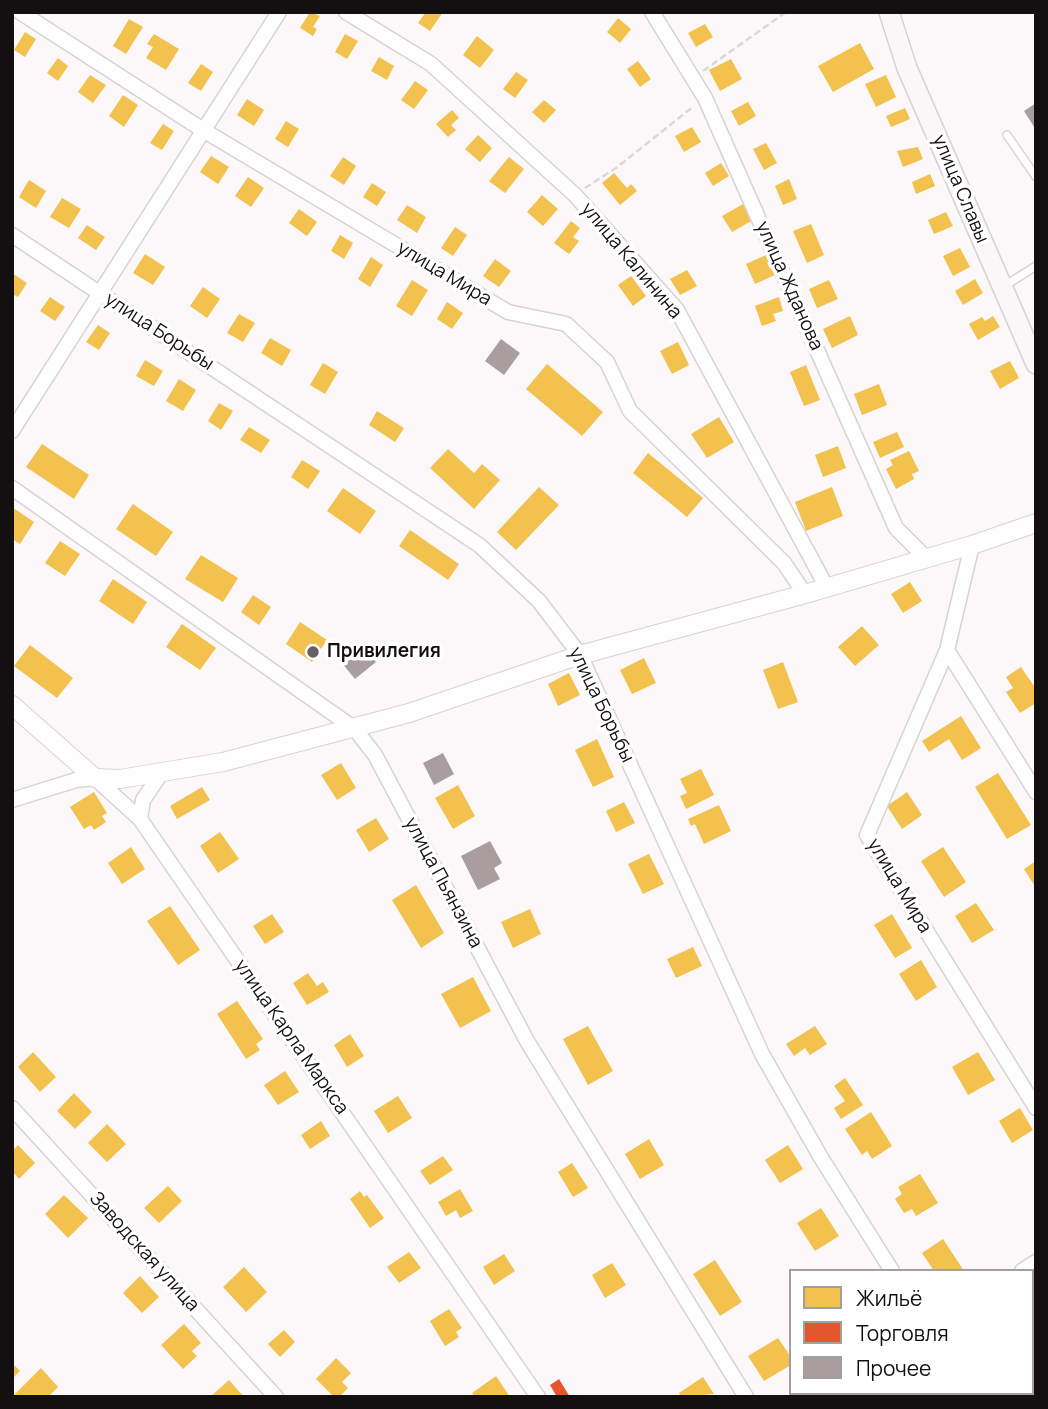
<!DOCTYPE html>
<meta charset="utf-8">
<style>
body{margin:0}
#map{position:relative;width:1048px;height:1409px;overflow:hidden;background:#fcf8f9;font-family:Manrope,sans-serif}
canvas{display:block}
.frame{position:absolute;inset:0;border:14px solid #141011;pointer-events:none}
.legend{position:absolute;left:789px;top:1269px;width:245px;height:126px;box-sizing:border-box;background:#fff;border:2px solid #a19fa0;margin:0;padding:9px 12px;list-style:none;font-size:21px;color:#141011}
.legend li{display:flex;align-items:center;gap:14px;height:35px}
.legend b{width:35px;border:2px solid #a19fa0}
</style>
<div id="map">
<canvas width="1048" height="1409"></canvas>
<div class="frame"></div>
<ul class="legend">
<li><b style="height:19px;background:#f2c14e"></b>Жильё</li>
<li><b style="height:19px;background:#e4572e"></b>Торговля</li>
<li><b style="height:19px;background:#a99da0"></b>Прочее</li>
</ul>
</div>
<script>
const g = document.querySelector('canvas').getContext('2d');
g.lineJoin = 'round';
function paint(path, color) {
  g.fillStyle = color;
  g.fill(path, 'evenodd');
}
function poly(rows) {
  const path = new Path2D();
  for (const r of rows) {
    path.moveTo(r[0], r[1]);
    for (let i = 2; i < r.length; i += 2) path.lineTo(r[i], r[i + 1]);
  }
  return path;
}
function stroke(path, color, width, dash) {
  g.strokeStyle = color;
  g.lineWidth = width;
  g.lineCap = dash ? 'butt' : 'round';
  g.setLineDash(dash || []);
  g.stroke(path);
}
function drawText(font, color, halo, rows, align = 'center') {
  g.font = font + ' Manrope,sans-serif';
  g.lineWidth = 7;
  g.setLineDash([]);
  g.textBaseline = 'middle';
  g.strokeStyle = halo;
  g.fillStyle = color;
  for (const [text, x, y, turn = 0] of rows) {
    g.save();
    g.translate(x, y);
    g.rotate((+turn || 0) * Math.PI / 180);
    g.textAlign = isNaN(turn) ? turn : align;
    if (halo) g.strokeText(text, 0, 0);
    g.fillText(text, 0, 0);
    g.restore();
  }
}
paint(poly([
 [1036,1275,1036,1397,1031,1397,1032,1277]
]), '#f3dae0');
paint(poly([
 [310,12,320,16,313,27,317,29,313,36,300,28],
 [426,12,443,12,430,31,418,23],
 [618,18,631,29,620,43,607,32],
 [129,19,143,27,126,54,113,46],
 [705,24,713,37,696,47,688,33],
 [25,32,36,39,25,57,14,50],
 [154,34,179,49,166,70,146,58,153,47,147,44],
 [345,34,358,41,347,59,335,52],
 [477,36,494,50,480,68,463,55],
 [860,43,874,69,833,92,818,66],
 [379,57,394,66,387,80,371,71],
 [58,58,68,66,58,81,47,73],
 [731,59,742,79,720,91,709,70],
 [638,61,651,79,640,87,627,69],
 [201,64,213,72,201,91,188,83],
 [516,72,528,80,515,98,503,89],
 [90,75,106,85,93,103,78,92],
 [886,75,896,97,876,107,865,84],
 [415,81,428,90,414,109,401,100],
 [123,95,138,105,124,127,109,116],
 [247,99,264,110,254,126,237,115],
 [544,100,556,110,544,123,532,112],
 [748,102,756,116,739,126,731,111],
 [905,108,910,119,891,127,886,116],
 [452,110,459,118,451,125,456,130,448,137,436,124],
 [286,121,299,129,288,147,275,139],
 [163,124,174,131,162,150,150,143],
 [692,127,701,142,684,152,675,136],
 [478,135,492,148,480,162,465,149],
 [766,143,777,163,764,170,753,149],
 [918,147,923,159,903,167,897,151],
 [211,156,229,167,218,184,200,172],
 [343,157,356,166,344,185,330,176],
 [509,157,524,169,505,193,489,181],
 [721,163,729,176,713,186,705,173],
 [614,173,627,188,631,184,637,191,620,205,602,183],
 [930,174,935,186,916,194,912,182],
 [248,177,264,188,251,207,235,196],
 [789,179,797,199,783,205,775,186],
 [29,180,46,191,36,208,19,197],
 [372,183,386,192,377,206,363,197],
 [542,195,558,209,543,226,527,212],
 [62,198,81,209,69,228,50,217],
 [743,204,753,220,732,232,722,216],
 [407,205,426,217,417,233,397,220],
 [299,209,317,222,307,236,289,223],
 [946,212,953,226,934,234,928,220],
 [571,221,580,228,573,237,579,241,569,254,554,243],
 [811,224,824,255,807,263,793,231],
 [87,225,105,237,96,250,78,238],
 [455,227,467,235,453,256,441,248],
 [340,235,353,243,344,259,331,251],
 [960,248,970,267,953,276,943,256],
 [145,254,165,267,153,285,133,273],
 [766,255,775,275,755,284,746,264],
 [371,257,383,265,370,287,358,279],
 [495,259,511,271,499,287,483,276],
 [687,270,697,286,680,295,670,279],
 [12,273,27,283,18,297,12,294],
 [631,276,646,296,633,306,618,285],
 [975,279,983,293,963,305,955,291],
 [412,280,428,290,412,316,396,306],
 [829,280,838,299,817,308,809,289],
 [203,287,220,299,207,318,190,306],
 [50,297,65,307,55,321,40,311],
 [779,297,783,311,773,314,776,321,762,326,755,306],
 [447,302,463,313,452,329,437,319],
 [239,314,255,323,243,342,227,333],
 [850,316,858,335,832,348,823,329],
 [993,316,1000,327,978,340,969,324,982,317,985,321],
 [98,325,110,333,99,350,86,342],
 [270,338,291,350,282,366,261,353],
 [678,342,689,365,672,374,660,351],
 [145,360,163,371,154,386,136,376],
 [1010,361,1019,378,1000,389,990,371],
 [323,363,338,372,325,394,310,385],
 [547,364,603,412,582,436,526,389],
 [806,365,820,400,804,406,790,372],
 [179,379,196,390,183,411,166,401],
 [879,384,887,405,862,415,854,394],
 [219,403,233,411,221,430,208,421],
 [377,411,404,428,395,442,369,425],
 [719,417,734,442,707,458,691,434],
 [249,427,270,440,261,453,240,440],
 [897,432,904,447,880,458,873,442],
 [42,444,89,475,74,499,26,467],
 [838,446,846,468,823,477,815,455],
 [448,449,474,473,482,464,500,480,474,509,430,468],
 [909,451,919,471,912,474,914,479,896,489,886,469,893,465,890,460],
 [648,453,703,498,687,517,633,473],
 [302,460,320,471,308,489,291,477],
 [539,487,559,505,516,550,497,532],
 [832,487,843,516,806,531,795,502],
 [343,488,376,511,360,534,327,511],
 [133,504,173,532,156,556,116,529],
 [12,507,34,522,20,544,12,539],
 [410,530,459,564,448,580,399,546],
 [60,541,80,554,65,576,45,563],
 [201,555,238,578,223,602,185,579],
 [113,579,147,602,133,624,99,601],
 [910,582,922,601,903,613,891,594],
 [253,595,271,607,259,625,241,612],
 [300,622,327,640,312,662,286,644],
 [182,624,216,648,200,670,166,647],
 [862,626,879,645,855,666,838,647],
 [30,645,73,678,57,698,14,666],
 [644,658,656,683,632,694,620,670],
 [783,662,798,702,778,709,763,670],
 [1021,667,1036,689,1036,703,1020,713,1006,692,1013,688,1006,677],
 [569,673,580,695,558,706,548,684],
 [961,716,981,748,962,760,949,739,929,752,922,741],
 [597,739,614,777,593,787,575,750],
 [341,763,356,788,337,800,321,775],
 [701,769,714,795,686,809,680,796,687,793,680,779],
 [998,773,1031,825,1007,839,975,787],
 [458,785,475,816,453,829,435,798],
 [202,787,210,800,177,819,170,806],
 [94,792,107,813,102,816,106,822,94,830,91,825,84,829,70,807],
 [907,792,922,815,902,829,887,806],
 [624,802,635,823,616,832,606,811],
 [719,805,731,831,704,844,695,824,691,826,688,819],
 [376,818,389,839,369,852,356,830],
 [220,832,239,859,218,873,200,846],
 [131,847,145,869,122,884,108,863],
 [943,847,966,882,944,897,921,861],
 [649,854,664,884,643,894,628,864],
 [1036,861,1036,888,1024,869],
 [416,885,444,933,421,948,392,900],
 [976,903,994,930,972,943,955,916],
 [170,906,200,950,178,965,147,921],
 [530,909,541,934,513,948,501,922],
 [272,914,284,932,265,944,253,926],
 [892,914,912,948,895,958,874,925],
 [693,947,702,966,676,978,667,959],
 [921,960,937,987,916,1001,899,974],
 [308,973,317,986,323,982,329,992,307,1005,293,983],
 [473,977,491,1011,460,1028,441,994],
 [237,1001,263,1039,256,1044,260,1050,246,1059,217,1014],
 [588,1026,613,1071,588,1085,563,1039],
 [815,1026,827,1044,810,1055,805,1048,794,1056,786,1044],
 [350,1034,364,1056,347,1067,334,1045],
 [33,1052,56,1077,40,1092,18,1067],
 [978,1052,995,1080,968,1095,952,1067],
 [285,1071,299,1092,278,1105,264,1085],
 [845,1078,863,1105,841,1119,834,1108,845,1101,834,1086],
 [74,1093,92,1112,75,1129,57,1111],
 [398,1096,412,1118,388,1133,374,1111],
 [1020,1108,1033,1130,1012,1143,999,1121],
 [871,1112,892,1146,872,1159,867,1151,862,1155,845,1129],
 [321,1121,330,1136,310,1149,301,1135],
 [107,1124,126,1144,107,1162,88,1143],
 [649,1139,664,1165,640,1179,625,1154],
 [18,1145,35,1163,19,1179,12,1171,12,1151],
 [788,1145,803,1169,780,1183,765,1160],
 [443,1156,453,1170,430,1185,420,1171],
 [572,1163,588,1188,573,1197,558,1172],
 [920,1174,938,1203,916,1216,912,1209,904,1213,895,1199,902,1194,898,1187],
 [168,1186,182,1201,159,1223,144,1208],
 [460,1189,473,1211,460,1218,456,1210,446,1216,438,1202],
 [360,1191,364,1197,367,1195,384,1218,370,1228,350,1199],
 [64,1195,88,1218,68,1238,45,1214],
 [821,1208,839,1236,815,1251,797,1223],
 [943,1239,964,1271,934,1271,922,1253],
 [409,1252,421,1268,399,1283,387,1267],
 [504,1254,515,1271,494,1285,483,1267],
 [715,1260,742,1302,720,1316,693,1274],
 [612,1263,626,1285,605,1298,592,1275],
 [244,1267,267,1292,246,1312,223,1287],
 [140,1276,159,1297,142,1313,123,1293],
 [449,1309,462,1328,456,1332,459,1337,445,1346,430,1321],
 [184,1324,201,1343,192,1351,197,1356,183,1369,161,1345],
 [284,1330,295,1342,280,1357,268,1344],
 [778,1338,791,1357,791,1365,764,1381,748,1356],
 [336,1358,351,1373,342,1382,348,1388,339,1397,334,1397,316,1379],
 [12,1363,20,1371,12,1379],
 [41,1368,58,1387,48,1397,12,1397],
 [496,1376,510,1397,475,1397,472,1393],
 [703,1377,714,1394,681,1397,679,1393],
 [229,1380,244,1397,210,1397],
 [912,1393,939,1393,942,1397,907,1397]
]), '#f2c14e');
paint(poly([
 [559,1379,570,1397,557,1397,550,1385]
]), '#e4572e');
paint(poly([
 [1036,103,1036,130,1024,111],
 [501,339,520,353,504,375,485,361],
 [362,645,376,662,355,679,341,662],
 [443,753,454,774,434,785,423,763],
 [490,841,502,863,494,868,500,879,478,890,461,856]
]), '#a99da0');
const service = poly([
 [1007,135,1036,177],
 [1003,287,1036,266]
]);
const minor = poly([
 [20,12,203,130,508,312,566,324,607,362,630,411,784,563,805,594],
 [346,12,431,64,575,195,677,310,826,586],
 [652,12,705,98,896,528,926,558],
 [12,235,479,545,539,601,580,655,762,1054,820,1156,892,1271],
 [12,431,279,12],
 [12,488,355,729,375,755,527,1041,746,1397],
 [972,545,947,650,1036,792],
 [947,650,867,835,1036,1108],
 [12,800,76,780,95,778,140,819,538,1397],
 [140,819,143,800,162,772],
 [12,1108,276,1397],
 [1022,1271,1036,1262],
 [990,1393,992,1397],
 [830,1397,835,1393]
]);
const tertiary = poly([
 [12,705,95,778,120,779,223,762,409,713,580,655,805,594,972,545,1036,523]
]);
const secondary = poly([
 [889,12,907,68,1036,364]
]);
stroke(service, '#d7d3d4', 10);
stroke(minor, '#d7d3d4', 17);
stroke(tertiary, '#d7d3d4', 20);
stroke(secondary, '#d7d3d4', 22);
stroke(poly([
 [703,71,786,12],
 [585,188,616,168,694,106]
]), '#dad9d9', 2.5, [7, 3.5]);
stroke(service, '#fffefe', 7);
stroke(minor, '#fffefe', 14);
stroke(tertiary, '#fffefe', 18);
stroke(secondary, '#fbf6f8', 19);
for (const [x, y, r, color] of [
 [313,652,7,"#656162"]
]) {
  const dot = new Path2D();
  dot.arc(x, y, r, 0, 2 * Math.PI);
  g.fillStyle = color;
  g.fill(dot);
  stroke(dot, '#fff', 2.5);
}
drawText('19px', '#141011', '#fff', [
 ["улица Славы",960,189,67],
 ["улица Калинина",631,261,50],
 ["улица Мира",444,274,31],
 ["улица Жданова",789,286,66],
 ["улица Борьбы",159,332,33],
 ["улица Борьбы",601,705,64],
 ["улица Пьянзина",443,883,62],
 ["улица Мира",899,886,59],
 ["улица Карла Маркса",291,1037,55],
 ["Заводская улица",144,1252,48]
]);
drawText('bold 19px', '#141011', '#fff', [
 ["Привилегия",327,652]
], 'left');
</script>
